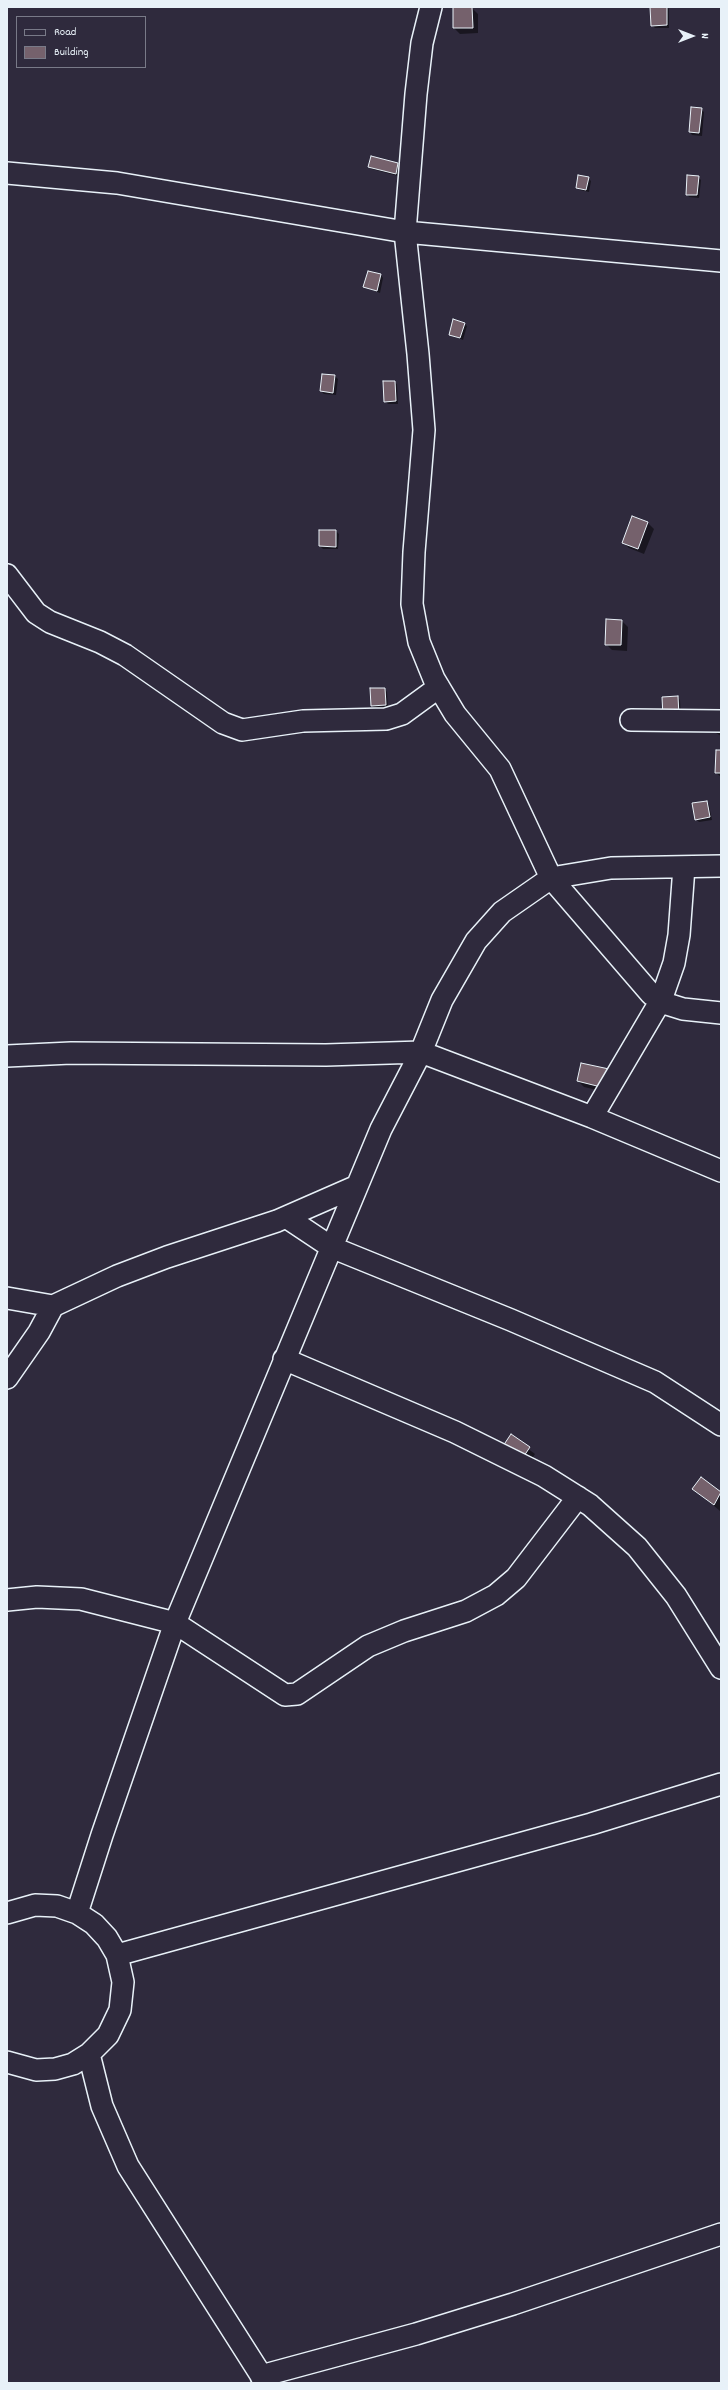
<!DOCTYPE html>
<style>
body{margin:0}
#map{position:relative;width:728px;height:2390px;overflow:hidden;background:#2f2a3d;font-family:Dekko,sans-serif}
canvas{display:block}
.frame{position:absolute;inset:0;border:8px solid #e8f1f8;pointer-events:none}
.legend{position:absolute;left:16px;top:16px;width:130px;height:52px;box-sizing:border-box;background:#2f2a3d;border:1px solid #797a88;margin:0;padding:5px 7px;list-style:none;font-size:12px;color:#e8f1f8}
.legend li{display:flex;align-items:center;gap:8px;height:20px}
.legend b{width:20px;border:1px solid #797a88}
.north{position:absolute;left:672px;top:16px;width:40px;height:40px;-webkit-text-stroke:3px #2f2a3d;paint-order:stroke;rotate:90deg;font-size:11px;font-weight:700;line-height:16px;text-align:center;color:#e8f1f8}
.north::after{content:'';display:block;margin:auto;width:14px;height:18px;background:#e8f1f8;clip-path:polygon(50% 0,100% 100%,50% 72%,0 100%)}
</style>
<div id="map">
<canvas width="728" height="2390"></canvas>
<div class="frame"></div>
<ul class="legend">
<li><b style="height:5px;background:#2f2a3d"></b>Road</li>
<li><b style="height:11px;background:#75616c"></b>Building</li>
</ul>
<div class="north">N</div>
</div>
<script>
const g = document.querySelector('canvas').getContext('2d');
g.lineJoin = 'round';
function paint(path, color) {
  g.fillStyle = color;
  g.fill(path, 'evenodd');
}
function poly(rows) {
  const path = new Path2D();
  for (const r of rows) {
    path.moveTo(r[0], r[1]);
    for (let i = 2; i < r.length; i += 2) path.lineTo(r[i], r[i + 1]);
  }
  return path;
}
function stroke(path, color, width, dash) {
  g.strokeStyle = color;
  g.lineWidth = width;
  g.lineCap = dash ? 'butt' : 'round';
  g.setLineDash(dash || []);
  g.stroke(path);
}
paint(poly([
 [651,7,667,7,669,9,669,28,655,28,652,25],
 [454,8,472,8,478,14,478,33,460,34,454,28],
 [701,109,704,112,702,136,692,135,690,132],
 [398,164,400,167,398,176,372,169,369,166],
 [698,177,701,180,699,198,689,197,687,194],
 [588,178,591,181,589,192,580,190,577,187],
 [381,275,383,278,380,293,365,287],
 [464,324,467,326,463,340,450,334],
 [335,376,338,379,336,395,324,394,321,391],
 [394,382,397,384,398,404,388,404,385,401],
 [633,517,648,523,654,529,644,554,629,548,623,542],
 [320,531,336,531,339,534,338,549,323,549,320,546],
 [622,621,628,627,627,651,612,650,606,644],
 [385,689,387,692,388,708,374,708,372,705],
 [677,697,680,700,681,719,667,720],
 [718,716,721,717,721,736,716,733],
 [721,751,721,777,716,773],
 [707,802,709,805,712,820,699,822,696,819],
 [608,1070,610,1093,584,1087,578,1081],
 [511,1436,535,1454,523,1473],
 [701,1479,721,1494,720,1511,694,1489]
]), '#0007');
const building = poly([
 [453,7,472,7,473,28,453,28,453,7],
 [650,7,667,7,667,25,651,26,650,7],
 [691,107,702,108,699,133,689,132,691,107],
 [371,156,398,163,396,174,368,167,371,156],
 [578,175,589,177,586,190,576,188,578,175],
 [687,175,699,176,697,195,686,195,687,175],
 [368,271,381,274,377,291,363,287,368,271],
 [453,319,465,323,460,338,449,335,453,319],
 [322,374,335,375,333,393,320,391,322,374],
 [383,381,395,381,396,401,384,402,383,381],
 [632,516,648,522,638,549,622,543,632,516],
 [319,530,336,530,336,547,319,546,319,530],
 [606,619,622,620,621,645,605,645,606,619],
 [370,688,385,688,386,705,371,706,370,688],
 [678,696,679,716,663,717,662,697,678,696],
 [716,750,721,750,721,773,715,773,716,750],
 [707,801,710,817,695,820,692,803,707,801],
 [581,1063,609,1069,605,1088,577,1081,581,1063],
 [511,1434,530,1447,516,1468,497,1455,511,1434],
 [701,1477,721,1492,714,1505,692,1489,701,1477]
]);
paint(building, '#75616c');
stroke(building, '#e8f1f8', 1);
const minor = poly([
 [431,7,422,43,416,94,405,232,418,354,424,430,414,552,412,604,419,642,434,679,455,714,500,769,551,878,651,994,667,1004,683,1009,721,1013],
 [7,173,117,183,405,232,721,261],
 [7,575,36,613,50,622,100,642,125,655,223,723,242,730,303,721,386,719,402,714,439,687],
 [631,720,721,721],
 [7,1056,71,1053,326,1055,421,1052,592,1117,721,1171],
 [592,1117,661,1000,674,963,679,935,684,867],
 [286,1217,331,1247,511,1320,655,1382,721,1425],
 [7,1298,53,1306,117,1276,167,1257,277,1221,357,1186],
 [284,1359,455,1432,544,1476,590,1505,637,1547,676,1596,721,1668],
 [7,1378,39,1332,53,1306],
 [7,1600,37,1597,81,1599,175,1623,285,1695,297,1694,368,1646,404,1631,466,1611,496,1595,516,1578,578,1497],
 [7,1913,35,1905,57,1906,77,1913,94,1924,107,1938,117,1955,123,1982,120,2010,108,2035,89,2054,73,2064,55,2069,36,2070,7,2062],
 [77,1913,102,1835,175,1623,381,1129,421,1052,442,1000,476,941,502,912,551,878,611,868,721,866],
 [117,1955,591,1824,721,1784],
 [89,2054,102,2106,128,2166,266,2383],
 [261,2376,416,2334,513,2304,721,2234]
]);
stroke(minor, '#e8f1f8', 24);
stroke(minor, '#2f2a3d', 21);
</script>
